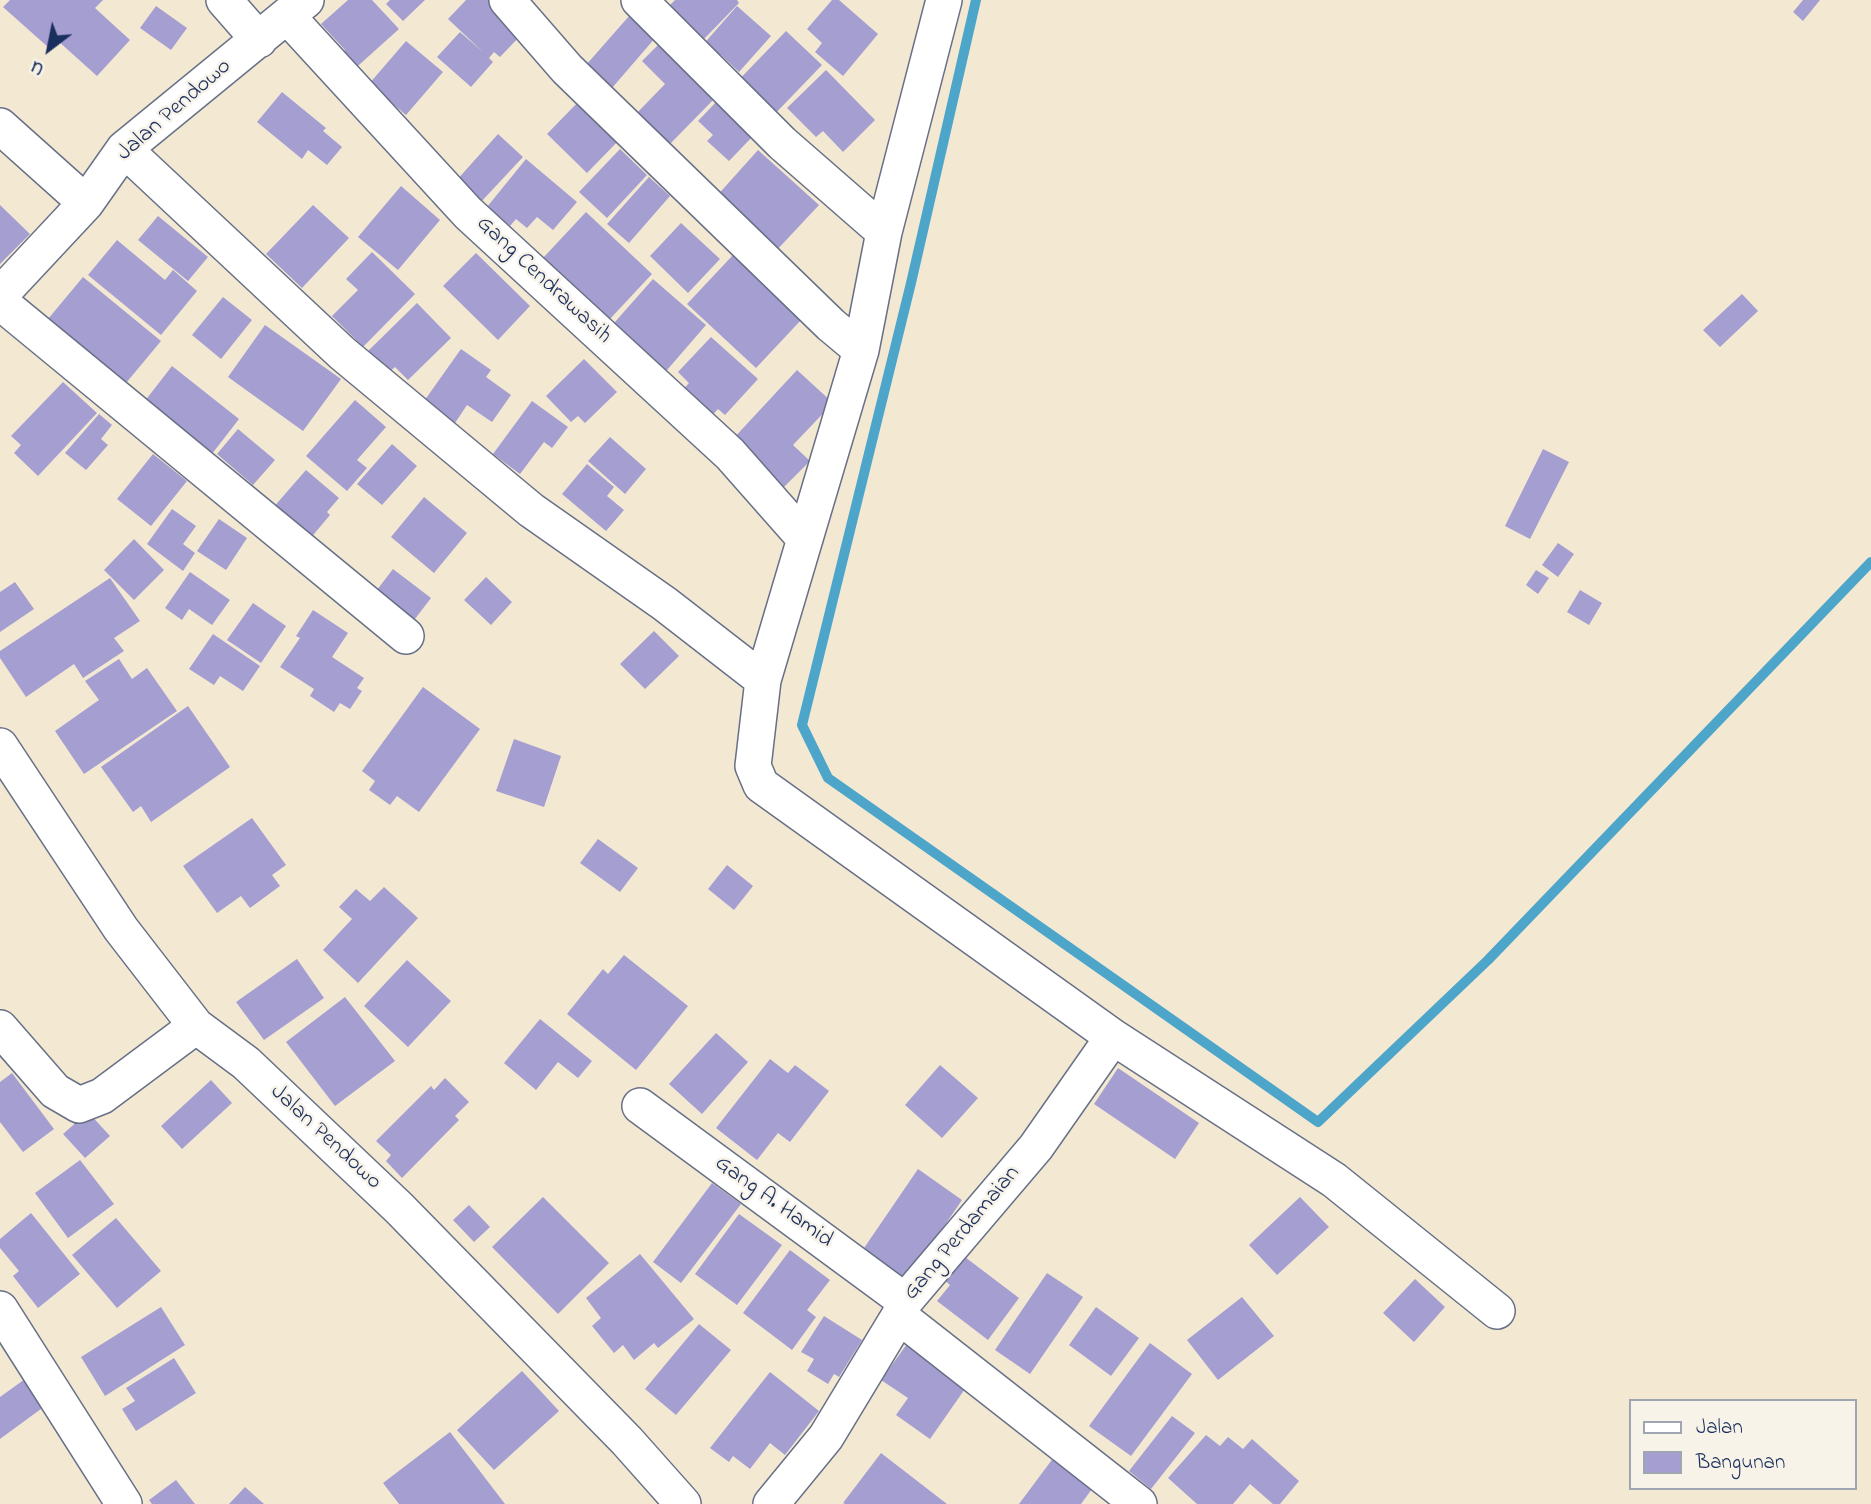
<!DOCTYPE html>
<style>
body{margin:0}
#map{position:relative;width:1871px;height:1504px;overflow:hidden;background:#f3e9d3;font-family:"Indie Flower",sans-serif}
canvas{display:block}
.legend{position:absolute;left:1629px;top:1399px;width:228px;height:91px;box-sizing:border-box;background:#f7f3e8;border:2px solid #9fa5b1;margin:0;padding:9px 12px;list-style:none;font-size:21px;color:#1b2f5e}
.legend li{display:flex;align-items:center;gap:14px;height:35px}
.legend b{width:35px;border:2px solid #9fa5b1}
.north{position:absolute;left:14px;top:14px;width:70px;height:70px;-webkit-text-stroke:5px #f7f3e8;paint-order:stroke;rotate:212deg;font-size:19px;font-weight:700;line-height:28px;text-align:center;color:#1b2f5e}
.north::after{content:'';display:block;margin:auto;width:24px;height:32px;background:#1b2f5e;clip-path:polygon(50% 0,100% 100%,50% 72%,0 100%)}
</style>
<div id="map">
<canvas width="1871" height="1504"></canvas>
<ul class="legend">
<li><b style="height:9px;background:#fff"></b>Jalan</li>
<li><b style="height:19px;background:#a49ed1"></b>Bangunan</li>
</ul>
<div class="north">U</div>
</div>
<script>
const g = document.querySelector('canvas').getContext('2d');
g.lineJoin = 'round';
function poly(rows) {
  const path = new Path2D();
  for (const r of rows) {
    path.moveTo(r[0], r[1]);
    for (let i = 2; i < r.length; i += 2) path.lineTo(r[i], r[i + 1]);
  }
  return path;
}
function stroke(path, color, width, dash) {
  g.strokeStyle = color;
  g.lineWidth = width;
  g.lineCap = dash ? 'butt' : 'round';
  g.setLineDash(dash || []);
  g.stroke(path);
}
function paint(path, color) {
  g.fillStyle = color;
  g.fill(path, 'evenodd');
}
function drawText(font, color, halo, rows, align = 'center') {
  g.font = font + ' "Indie Flower",sans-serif';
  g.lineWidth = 5;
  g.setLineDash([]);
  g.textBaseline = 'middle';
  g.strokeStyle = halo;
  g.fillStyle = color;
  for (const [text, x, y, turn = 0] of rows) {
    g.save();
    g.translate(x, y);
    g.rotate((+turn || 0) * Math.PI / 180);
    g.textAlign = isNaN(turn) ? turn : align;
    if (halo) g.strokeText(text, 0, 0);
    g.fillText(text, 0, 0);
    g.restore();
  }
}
stroke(poly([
 [976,0,911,283,802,725,828,778,1318,1122,1488,960,1871,562]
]), '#4da5ca', 10);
paint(poly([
 [10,0,103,0,95,8,130,40,97,76,57,40,49,48,3,7],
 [348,0,372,0,399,29,350,73,336,59,345,50,321,24],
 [390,0,425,0,403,21,386,4],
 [466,0,490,0,524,32,500,57,494,52,489,58,493,62,471,87,437,57,460,32,484,53,448,19],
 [675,0,737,0,739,3,704,39,669,6],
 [832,0,839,0,878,34,843,76,815,52,822,43,807,29],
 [1803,0,1820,0,1803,21,1793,12],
 [156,6,187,28,171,50,140,28],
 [737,6,771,36,739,72,721,55,716,60,701,47],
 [630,15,656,37,612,88,586,65],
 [786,31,822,65,767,122,731,88],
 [406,41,443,72,406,115,369,84],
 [659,44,715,98,668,146,636,114,665,84,642,61],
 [826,70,875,120,843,152,823,131,816,137,787,108],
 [282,92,326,128,323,131,342,147,327,165,308,150,302,159,257,122],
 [582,98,622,137,587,173,547,134],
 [718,100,754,135,729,161,707,141,713,135,698,121],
 [498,134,523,157,480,203,456,181],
 [620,149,647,175,607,218,579,192],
 [758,150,819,205,775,252,715,198],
 [526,159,577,202,553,230,537,217,527,228,516,219,510,226,487,207],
 [649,177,670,196,629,243,607,224],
 [401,186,440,220,398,270,358,237],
 [0,205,30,234,0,264],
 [313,205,349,238,302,288,266,254],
 [586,212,652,274,609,320,543,258],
 [158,216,208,257,188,281,138,240],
 [681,223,720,259,688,293,650,256],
 [117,240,165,280,173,270,197,291,161,335,88,275],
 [372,252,415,294,363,347,332,316,358,290,346,279],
 [476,253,530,306,498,340,443,286],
 [733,255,802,319,756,368,687,304],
 [83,277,161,341,126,383,48,319],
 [653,279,706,325,661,377,607,331],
 [1742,294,1758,311,1720,347,1703,330],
 [223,297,252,320,221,359,192,335],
 [417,303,451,338,408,380,395,367,388,373,367,352],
 [265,325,341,379,303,431,228,377],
 [711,337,758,379,725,415,718,409,707,421,678,395,689,383,678,372],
 [461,349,491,370,486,377,511,395,492,422,467,405,453,426,422,404],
 [584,359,617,392,585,423,578,416,571,422,546,396],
 [172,366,239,419,208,459,141,406],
 [797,370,833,403,793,445,810,461,783,488,732,440],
 [63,382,97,413,38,476,14,453,21,445,11,436],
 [355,400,386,427,357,460,367,468,347,491,306,456],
 [532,401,568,427,552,448,544,442,520,474,493,454],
 [99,414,112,425,101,439,108,445,86,470,65,453],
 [238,429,275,460,253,485,217,454],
 [610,437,646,469,625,494,588,461],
 [392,444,417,466,382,505,357,484],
 [1543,449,1569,462,1530,539,1505,526],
 [153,454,187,481,151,526,117,499],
 [587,464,614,487,607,496,624,510,606,531,562,494],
 [306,470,339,498,327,512,330,515,309,540,272,509],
 [424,497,467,533,434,573,391,537],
 [172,509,196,526,183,544,195,553,183,571,147,544],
 [219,519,247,538,226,570,197,551],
 [134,539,164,570,134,600,104,570],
 [1558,543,1574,554,1558,577,1542,565],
 [393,569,431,598,408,628,370,599],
 [1536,570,1549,578,1538,594,1526,585],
 [190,572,230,600,212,625,189,609,182,620,165,608],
 [486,577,512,602,491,625,464,600],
 [110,578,140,621,114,638,124,651,83,678,74,664,26,697,0,658,0,651],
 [15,582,34,609,0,632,0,592],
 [1580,590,1602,603,1589,625,1567,612],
 [253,603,286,626,261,663,227,640],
 [313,610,348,633,332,657,364,678,357,688,362,691,350,709,340,703,334,712,310,696,314,689,280,667,300,638,296,636],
 [654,631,679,656,645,689,620,664],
 [213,634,260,666,243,691,220,676,214,685,189,669],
 [119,659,132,679,147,668,177,711,84,774,55,731,99,700,85,681],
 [423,687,480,729,419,812,397,796,390,805,369,790,375,781,362,771],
 [188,706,230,767,151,822,141,806,133,812,101,767],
 [514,739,561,756,544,807,496,791],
 [252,818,286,865,272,875,280,886,250,908,241,896,217,913,183,866],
 [598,839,638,868,620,892,580,863],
 [727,865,753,886,734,910,708,889],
 [384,887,418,918,358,983,323,950,352,919,339,907,356,889,370,901],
 [624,955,688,1006,636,1070,567,1014,603,969,608,974],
 [297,959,324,998,264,1040,236,1002],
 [407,960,451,1001,408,1047,364,1006],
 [345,997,395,1061,335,1106,286,1042],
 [540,1019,592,1061,578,1078,558,1062,536,1090,504,1063],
 [716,1033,748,1062,702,1114,669,1084],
 [770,1059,788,1073,795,1065,829,1091,790,1142,778,1133,757,1160,716,1128],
 [940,1065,978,1098,942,1138,905,1105],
 [1118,1068,1199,1123,1175,1159,1094,1104],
 [12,1073,54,1129,23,1152,0,1122,0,1082],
 [445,1078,469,1102,455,1116,459,1120,402,1178,386,1161,391,1155,376,1141,431,1086,434,1090],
 [211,1080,232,1103,182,1149,161,1126],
 [88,1112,110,1136,85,1158,63,1134],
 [80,1160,114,1204,68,1238,35,1193],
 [918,1169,962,1200,906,1282,862,1251],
 [712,1183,741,1204,681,1283,653,1262],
 [543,1197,609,1263,558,1314,492,1247],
 [1300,1197,1329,1227,1277,1275,1249,1245],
 [469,1205,490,1227,474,1242,453,1220],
 [31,1213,80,1274,38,1308,13,1276,19,1271,0,1248,0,1239],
 [739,1214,782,1245,737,1305,695,1274],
 [116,1218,161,1271,117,1308,72,1255],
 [790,1250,830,1280,807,1310,816,1317,792,1350,743,1313],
 [640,1254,694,1319,658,1348,654,1343,634,1360,623,1345,614,1353,592,1326,601,1318,586,1298],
 [961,1254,1019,1298,988,1340,937,1301,950,1285,943,1279],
 [1047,1273,1083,1297,1030,1374,995,1350],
 [1415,1279,1445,1307,1414,1342,1383,1313],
 [1242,1297,1274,1336,1218,1380,1187,1340],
 [161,1307,185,1345,105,1396,81,1357],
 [1096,1307,1139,1338,1111,1376,1069,1345],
 [824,1316,862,1340,839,1377,834,1374,828,1384,807,1371,814,1359,801,1352],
 [699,1324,731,1350,676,1415,645,1389],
 [1150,1343,1192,1374,1131,1456,1089,1426],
 [907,1344,967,1386,930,1439,896,1415,908,1398,881,1380],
 [174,1358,196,1393,136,1431,122,1409,135,1401,126,1388],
 [522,1371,559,1411,494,1470,457,1430],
 [770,1372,819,1411,785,1455,770,1443,750,1469,733,1456,729,1462,710,1448],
 [25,1379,45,1406,0,1439,0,1397],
 [1172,1416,1195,1433,1151,1489,1129,1471],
 [450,1432,505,1504,399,1504,383,1483],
 [1206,1435,1220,1446,1228,1437,1243,1449,1252,1439,1299,1481,1280,1504,1273,1504,1250,1484,1233,1504,1197,1504,1168,1478],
 [881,1453,947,1504,845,1504,843,1503],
 [1057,1453,1097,1482,1081,1504,1019,1504],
 [176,1480,195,1504,152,1504,149,1500],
 [245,1487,264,1504,229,1504]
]), '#a49ed1');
const street = poly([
 [224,0,259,40],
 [507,0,567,69,831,325,861,350],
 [639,0,782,143,884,232],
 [944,0,884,232,861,350,763,680,753,766,761,785,1113,1037,1334,1180,1497,1311],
 [287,16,468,213,730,454,805,539],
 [0,126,86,203],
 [124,149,342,353,531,510,665,604,763,680],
 [0,295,86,203,124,149,306,0],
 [0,302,406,636],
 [0,746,121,929,196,1026,246,1063,399,1208,627,1441,683,1504],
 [0,1028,55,1091,79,1105,102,1096,196,1026],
 [640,1106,905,1301],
 [0,1309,124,1504],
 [899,1316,1139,1504],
 [771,1504,826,1437,899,1316,905,1301,1036,1147,1113,1037]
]);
stroke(street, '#677087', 38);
stroke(street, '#fff', 35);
drawText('23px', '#1b2f5e', '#f7f3e8', [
 ["Jalan Pendowo",175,111,-41],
 ["Gang Cendrawasih",543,281,43],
 ["Jalan Pendowo",325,1138,43],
 ["Gang A. Hamid",773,1203,36],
 ["Gang Perdamaian",963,1234,-50]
]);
</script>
